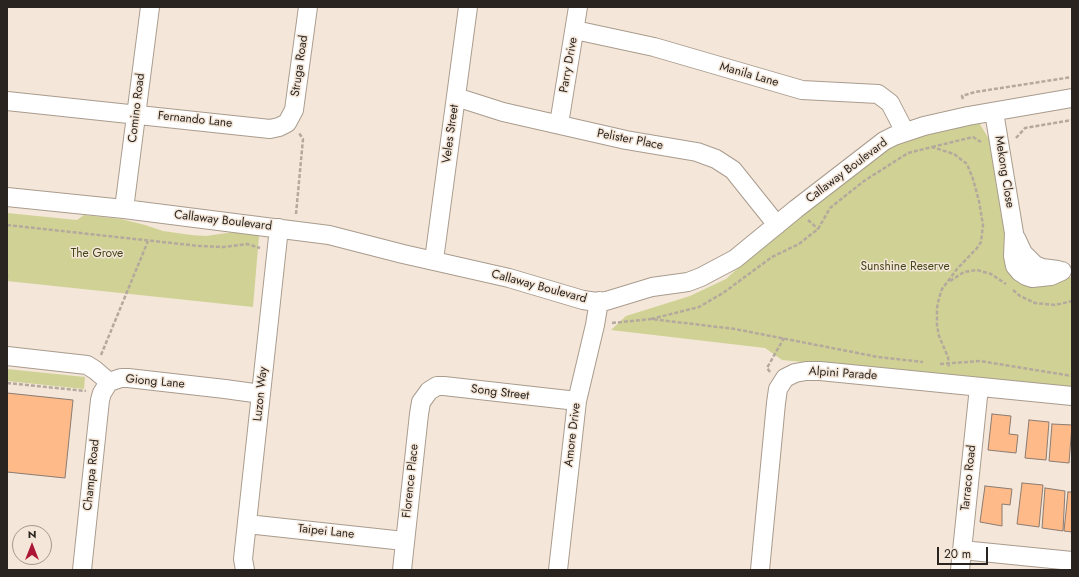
<!DOCTYPE html>
<style>
body{margin:0}
#map{position:relative;width:1079px;height:577px;overflow:hidden;background:#f4e6d8;font-family:Jost,sans-serif}
canvas{display:block}
.frame{position:absolute;inset:0;border:8px solid #29241f;pointer-events:none}
.north{position:absolute;left:12px;top:525px;width:40px;height:40px;box-sizing:border-box;background:#f4e6d8;border:1px solid #a3988e;border-radius:50%;rotate:0deg;font-size:11px;font-weight:700;line-height:16px;text-align:center;color:#29241f}
.north::after{content:'';display:block;margin:auto;width:14px;height:18px;background:#ac1736;clip-path:polygon(50% 0,100% 100%,50% 72%,0 100%)}
.scale{position:absolute;left:937px;top:547px;width:51px;height:18px;box-sizing:border-box;border:2px solid #29241f;border-top:0;padding-left:5px;font-size:12px;line-height:14px;white-space:nowrap;color:#29241f;-webkit-text-stroke:3px #f4e6d8;paint-order:stroke}
</style>
<div id="map">
<canvas width="1079" height="577"></canvas>
<div class="frame"></div>
<div class="north">N</div>
<div class="scale">20 m</div>
</div>
<script>
const g = document.querySelector('canvas').getContext('2d');
g.lineJoin = 'round';
function paint(path, color) {
  g.fillStyle = color;
  g.fill(path, 'evenodd');
}
function poly(rows) {
  const path = new Path2D();
  for (const r of rows) {
    path.moveTo(r[0], r[1]);
    for (let i = 2; i < r.length; i += 2) path.lineTo(r[i], r[i + 1]);
  }
  return path;
}
function stroke(path, color, width, dash) {
  g.strokeStyle = color;
  g.lineWidth = width;
  g.lineCap = dash ? 'butt' : 'round';
  g.setLineDash(dash || []);
  g.stroke(path);
}
function drawText(font, color, halo, rows, align = 'center') {
  g.font = font + ' Jost,sans-serif';
  g.lineWidth = 3;
  g.setLineDash([]);
  g.textBaseline = 'middle';
  g.strokeStyle = halo;
  g.fillStyle = color;
  for (const [text, x, y, turn = 0] of rows) {
    g.save();
    g.translate(x, y);
    g.rotate((+turn || 0) * Math.PI / 180);
    g.textAlign = isNaN(turn) ? turn : align;
    if (halo) g.strokeText(text, 0, 0);
    g.fillText(text, 0, 0);
    g.restore();
  }
}
paint(poly([
 [978,121,992,144,1008,253,1060,279,1072,277,1072,388,782,360,765,348,611,330,626,316,690,296,726,279,762,246,894,144,914,136],
 [7,213,77,220,84,215,121,219,145,225,163,231,191,235,206,236,234,232,253,233,259,236,253,307,7,281],
 [7,369,85,377,84,389,7,381]
]), '#cfd294');
const building = poly([
 [7,393,73,400,65,478,7,472,7,393],
 [992,414,1011,416,1009,434,1018,435,1016,453,988,450,992,414],
 [1029,420,1049,422,1046,460,1025,458,1029,420],
 [1052,424,1072,425,1069,463,1049,461,1052,424],
 [1022,483,1043,485,1039,527,1017,524,1022,483],
 [985,486,1012,489,1010,505,1002,504,1002,526,980,522,985,486],
 [1045,488,1065,491,1063,531,1042,528,1045,488],
 [1068,492,1072,492,1072,532,1064,531,1068,492]
]);
paint(building, '#feba88');
stroke(building, '#8b7b71', 1);
const minor = poly([
 [575,30,654,47,802,90,878,94,890,103,905,132],
 [456,97,503,112,626,140,697,152,716,159,733,170,777,225],
 [7,101,270,129,279,127,287,123,294,110,308,7],
 [994,112,1014,233,1013,256,1015,266,1020,272,1026,276,1032,278,1051,276,1062,271],
 [559,124,578,7],
 [7,197,124,209,329,235,403,254,509,278,583,300,597,302,606,301,652,287,688,282,701,277,735,259,796,209,884,141,894,136,924,126,968,116,1072,98],
 [124,209,150,7],
 [1016,238,1023,253,1035,265,1042,268,1058,270],
 [434,260,468,7],
 [7,356,87,365,95,370,109,382,121,378,128,378,225,389,261,394],
 [247,524,404,541],
 [962,550,1072,561],
 [82,570,100,400,102,393,109,382],
 [245,570,243,559,279,228],
 [402,570,419,414,421,402,429,391,437,386,444,386,577,401],
 [558,570,577,401,595,325,599,301],
 [760,570,776,403,778,389,785,378,795,373,806,371,820,371,1072,396],
 [960,570,979,387]
]);
stroke(minor, '#a99c8e', 20);
stroke(poly([
 [963,99,962,96,975,92,1072,77],
 [1016,138,1025,128,1072,120],
 [932,147,973,137,981,142],
 [296,214,303,139,299,133],
 [808,220,818,229],
 [7,225,199,246,224,247,247,244,260,248],
 [7,275,7,278],
 [950,281,964,272,977,270,991,274,1006,284],
 [1013,290,1020,296,1035,303,1055,305,1072,301],
 [651,319,699,307,723,293,772,257,799,244,818,229,830,208,864,181,908,153,932,147,954,154,967,164,973,179,979,201,983,225,981,242,977,248,957,269,942,289,939,298,937,308,937,326,939,336,948,357,949,367],
 [612,323,651,319,735,329,878,357,923,362],
 [101,355,148,241],
 [940,364,980,361,1072,376],
 [770,372,767,368,784,338],
 [7,383,86,391]
]), '#b5a99e', 2.5, [4, 2]);
stroke(minor, '#fff', 18);
drawText('12px', '#29241f', '#f4e6d8', [
 ["Parry Drive",569,65,-80],
 ["Struga Road",300,66,-82],
 ["Manila Lane",749,75,16],
 ["Comino Road",137,108,-83],
 ["Fernando Lane",195,120,6],
 ["Veles Street",451,134,-82],
 ["Pelister Place",630,140,11],
 ["Callaway Boulevard",847,171,-37],
 ["Mekong Close",1004,172,81],
 ["Callaway Boulevard",223,221,7],
 ["Callaway Boulevard",539,287,15],
 ["Alpini Parade",843,374,4],
 ["Giong Lane",155,382,5],
 ["Song Street",500,393,7],
 ["Luzon Way",261,394,-84],
 ["Amore Drive",573,435,-83],
 ["Champa Road",92,475,-84],
 ["Tarraco Road",969,478,-84],
 ["Florence Place",411,481,-84],
 ["Taipei Lane",326,532,6]
]);
drawText('12px', '#45461a', '#f4e6d8', [
 ["The Grove",97,254],
 ["Sunshine Reserve",905,267]
]);
</script>
